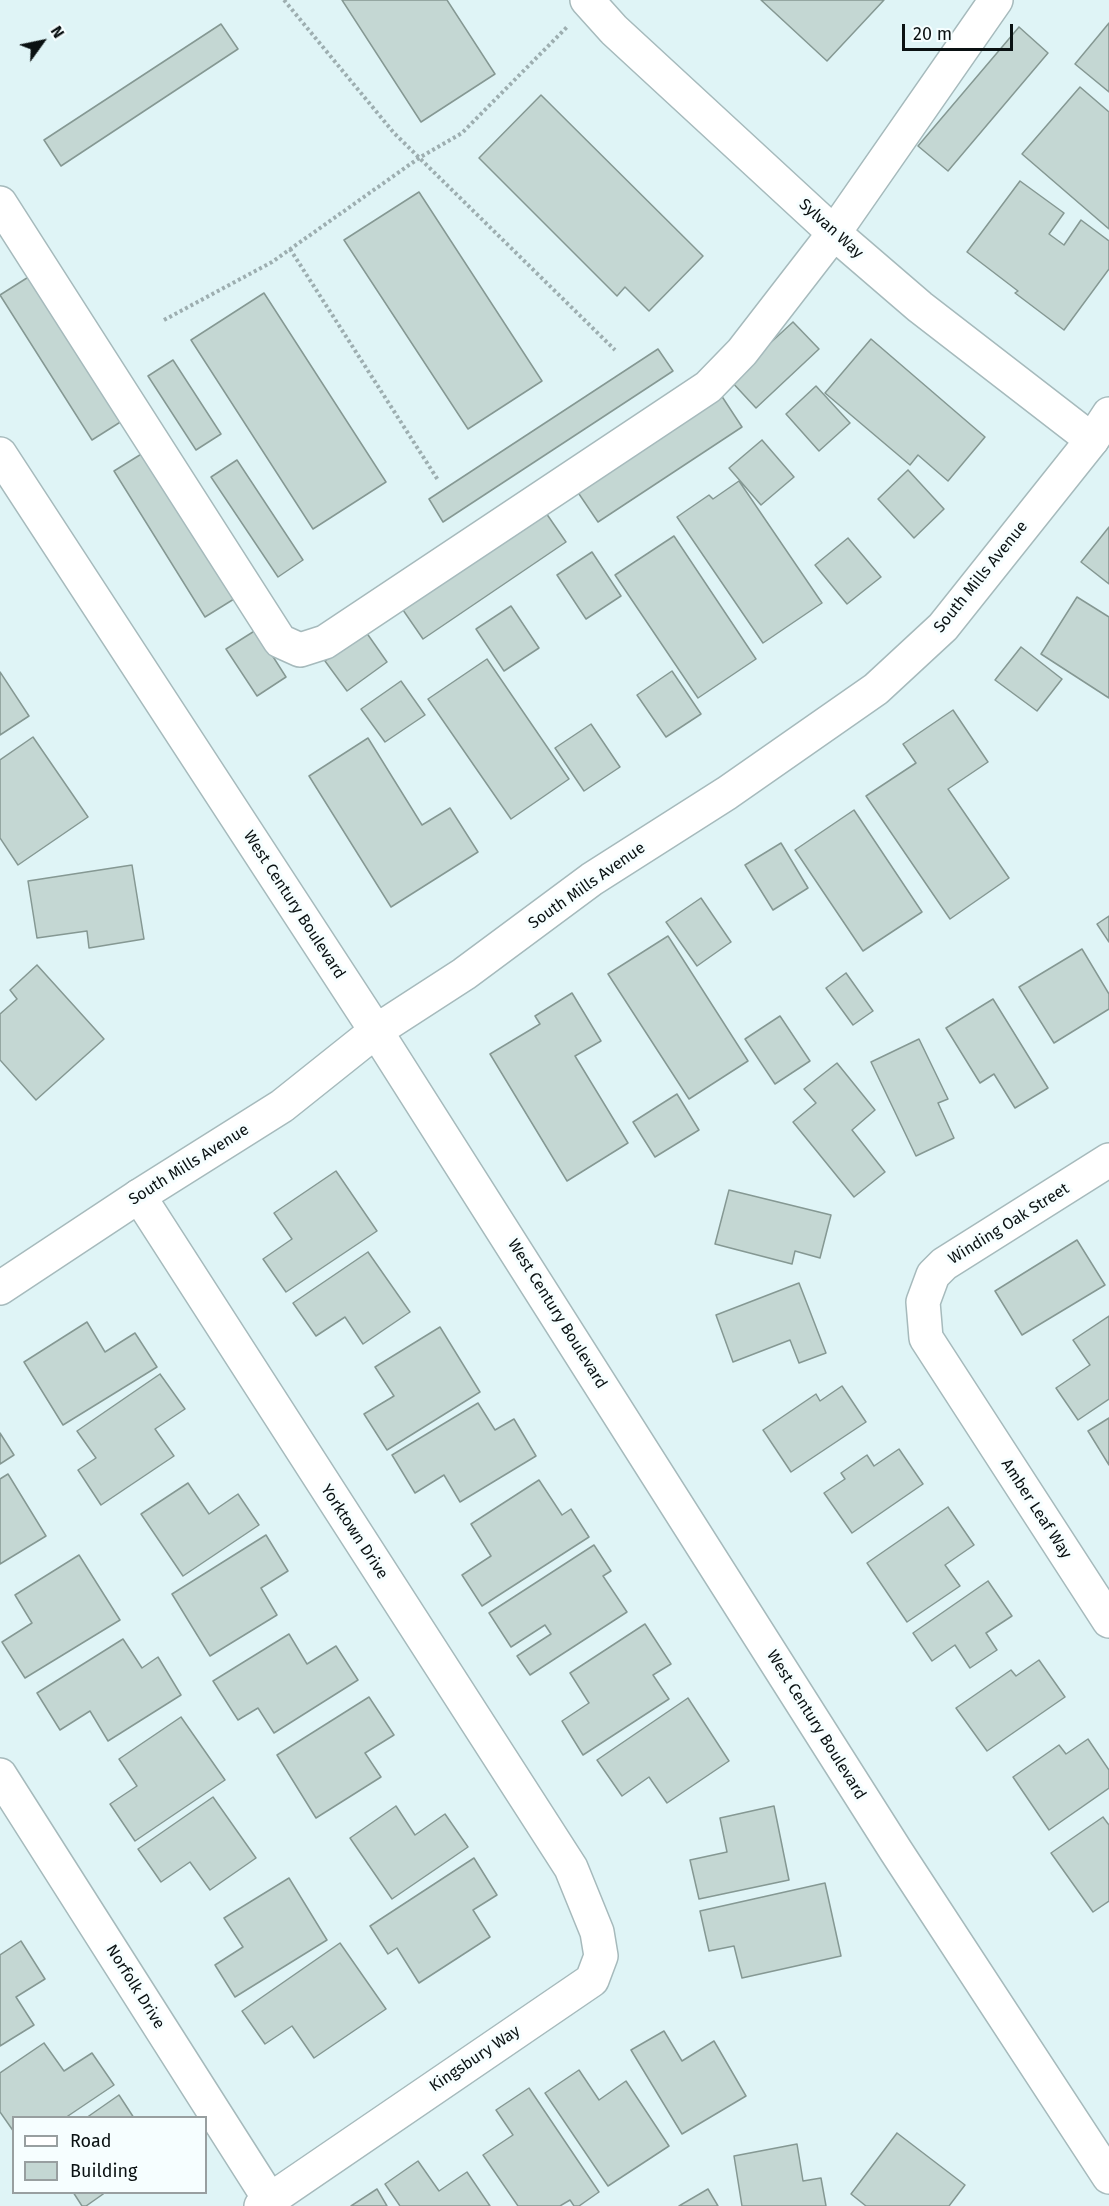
<!DOCTYPE html>
<style>
body{margin:0}
#map{position:relative;width:1109px;height:2206px;overflow:hidden;background:#dff4f6;font-family:"Fira Sans",sans-serif}
canvas{display:block}
.legend{position:absolute;left:12px;top:2116px;width:195px;height:78px;box-sizing:border-box;background:#f6feff;border:2px solid #989fa0;margin:0;padding:8px 10px;list-style:none;font-size:18px;color:#0a1112}
.legend li{display:flex;align-items:center;gap:12px;height:30px}
.legend b{width:30px;border:2px solid #989fa0}
.north{position:absolute;left:12px;top:12px;width:60px;height:60px;-webkit-text-stroke:4px #f6feff;paint-order:stroke;rotate:57deg;font-size:16px;font-weight:700;line-height:24px;text-align:center;color:#0a1112}
.north::after{content:'';display:block;margin:auto;width:21px;height:27px;background:#0a1112;clip-path:polygon(50% 0,100% 100%,50% 72%,0 100%)}
.scale{position:absolute;left:902px;top:24px;width:111px;height:27px;box-sizing:border-box;border:3px solid #0a1112;border-top:0;padding-left:8px;font-size:18px;line-height:21px;white-space:nowrap;color:#0a1112;-webkit-text-stroke:4px #f6feff;paint-order:stroke}
</style>
<div id="map">
<canvas width="1109" height="2206"></canvas>
<ul class="legend">
<li><b style="height:8px;background:#fff"></b>Road</li>
<li><b style="height:16px;background:#c4d7d3"></b>Building</li>
</ul>
<div class="north">N</div>
<div class="scale">20 m</div>
</div>
<script>
const g = document.querySelector('canvas').getContext('2d');
g.lineJoin = 'round';
function paint(path, color) {
  g.fillStyle = color;
  g.fill(path, 'evenodd');
}
function poly(rows) {
  const path = new Path2D();
  for (const r of rows) {
    path.moveTo(r[0], r[1]);
    for (let i = 2; i < r.length; i += 2) path.lineTo(r[i], r[i + 1]);
  }
  return path;
}
function stroke(path, color, width, dash) {
  g.strokeStyle = color;
  g.lineWidth = width;
  g.lineCap = dash ? 'butt' : 'round';
  g.setLineDash(dash || []);
  g.stroke(path);
}
function drawText(font, color, halo, rows, align = 'center') {
  g.font = font + ' "Fira Sans",sans-serif';
  g.lineWidth = 6;
  g.setLineDash([]);
  g.textBaseline = 'middle';
  g.strokeStyle = halo;
  g.fillStyle = color;
  for (const [text, x, y, turn = 0] of rows) {
    g.save();
    g.translate(x, y);
    g.rotate((+turn || 0) * Math.PI / 180);
    g.textAlign = isNaN(turn) ? turn : align;
    if (halo) g.strokeText(text, 0, 0);
    g.fillText(text, 0, 0);
    g.restore();
  }
}
const building = poly([
 [342,0,447,0,495,74,421,122,342,0],
 [761,0,884,0,827,61,761,0],
 [1109,23,1109,92,1075,64,1109,23],
 [221,24,238,49,61,166,44,140,221,24],
 [1019,27,1048,53,948,171,918,146,1019,27],
 [1080,87,1109,112,1109,229,1022,154,1080,87],
 [541,95,703,256,649,311,625,287,617,296,479,158,541,95],
 [1020,181,1064,213,1049,234,1064,245,1081,220,1109,241,1109,269,1064,330,1015,293,1018,291,967,252,1020,181],
 [419,192,542,381,468,429,344,240,419,192],
 [30,276,122,421,92,440,0,295,30,276],
 [264,293,386,482,313,529,191,340,264,293],
 [793,322,819,349,756,408,730,380,793,322],
 [871,339,985,437,948,481,918,455,910,465,825,393,871,339],
 [658,349,673,371,443,522,429,499,658,349],
 [173,360,221,434,196,450,148,376,173,360],
 [816,386,850,423,819,451,786,414,816,386],
 [721,395,742,427,598,522,577,491,721,395],
 [762,440,794,477,761,505,729,468,762,440],
 [143,453,234,599,205,617,114,471,143,453],
 [237,460,303,560,278,577,211,477,237,460],
 [908,470,944,509,914,538,878,499,908,470],
 [739,481,822,603,763,643,677,517,709,495,713,499,739,481],
 [546,513,566,542,423,639,403,610,546,513],
 [1109,527,1109,584,1081,562,1109,527],
 [674,536,756,659,698,698,615,575,674,536],
 [848,538,881,577,847,604,815,565,848,538],
 [592,552,621,596,586,619,557,575,592,552],
 [1077,597,1109,617,1109,698,1041,654,1077,597],
 [511,606,539,648,504,671,476,629,511,606],
 [256,630,286,677,257,696,226,649,256,630],
 [366,632,387,662,347,691,325,661,366,632],
 [1021,647,1062,679,1037,711,995,680,1021,647],
 [487,659,569,779,511,819,428,699,487,659],
 [672,671,701,714,666,737,637,695,672,671],
 [0,672,29,716,0,735,0,672],
 [401,681,425,715,385,742,361,709,401,681],
 [953,710,988,762,948,789,1009,878,950,919,866,796,916,763,903,744,953,710],
 [591,724,620,767,584,791,555,748,591,724],
 [33,737,88,817,18,865,0,838,0,760,33,737],
 [368,738,422,825,450,808,478,852,391,907,309,776,368,738],
 [854,810,922,912,863,951,795,850,854,810],
 [781,843,808,888,773,910,745,865,781,843],
 [132,865,144,939,89,948,87,931,37,938,28,881,132,865],
 [701,898,731,942,697,966,666,922,701,898],
 [1109,916,1109,942,1097,924,1109,916],
 [668,936,748,1061,689,1099,608,974,668,936],
 [1082,949,1109,994,1109,1009,1054,1043,1019,987,1082,949],
 [37,965,104,1039,36,1100,0,1060,0,1014,17,999,10,990,37,965],
 [846,973,873,1011,853,1025,826,988,846,973],
 [572,993,601,1041,575,1056,628,1143,567,1181,490,1054,540,1024,535,1016,572,993],
 [993,999,1048,1088,1015,1108,994,1074,980,1083,946,1028,993,999],
 [780,1016,810,1061,775,1084,745,1039,780,1016],
 [919,1039,948,1099,938,1103,954,1138,916,1156,871,1062,919,1039],
 [837,1063,875,1110,852,1130,885,1172,854,1197,793,1122,816,1103,804,1089,837,1063],
 [677,1094,699,1130,655,1157,633,1122,677,1094],
 [336,1171,377,1231,286,1292,263,1259,292,1239,274,1213,336,1171],
 [729,1190,831,1215,820,1258,795,1251,792,1264,715,1244,729,1190],
 [1077,1240,1105,1285,1022,1335,995,1291,1077,1240],
 [368,1252,410,1312,363,1344,345,1317,316,1336,293,1303,368,1252],
 [799,1283,826,1353,799,1363,790,1340,733,1362,716,1315,799,1283],
 [1109,1316,1109,1399,1078,1420,1056,1388,1090,1365,1073,1340,1109,1316],
 [87,1322,105,1352,135,1333,157,1367,63,1425,24,1362,87,1322],
 [440,1327,480,1392,387,1450,364,1414,394,1396,375,1367,440,1327],
 [160,1374,185,1409,155,1429,174,1456,101,1505,78,1470,96,1458,77,1431,160,1374],
 [842,1386,866,1422,791,1472,763,1430,816,1394,820,1401,842,1386],
 [478,1403,495,1430,514,1419,536,1456,460,1502,444,1475,415,1493,392,1455,478,1403],
 [1109,1418,1109,1465,1088,1431,1109,1418],
 [0,1433,14,1455,0,1464,0,1433],
 [899,1449,923,1484,852,1533,824,1493,845,1479,841,1473,867,1455,874,1466,899,1449],
 [8,1474,46,1536,0,1564,0,1479,8,1474],
 [539,1480,562,1515,571,1509,589,1537,482,1606,462,1575,491,1556,471,1524,539,1480],
 [188,1483,209,1514,238,1494,259,1525,183,1576,141,1514,188,1483],
 [948,1507,974,1545,945,1565,960,1586,907,1622,867,1563,948,1507],
 [266,1535,288,1571,261,1588,277,1615,210,1656,172,1594,266,1535],
 [594,1545,611,1571,603,1576,627,1612,530,1675,517,1656,551,1634,545,1625,511,1647,489,1613,594,1545],
 [79,1555,120,1620,25,1678,2,1642,32,1623,15,1595,79,1555],
 [988,1581,1012,1616,986,1633,997,1650,970,1668,955,1645,932,1661,913,1633,988,1581],
 [645,1624,671,1664,653,1675,669,1699,583,1755,562,1721,589,1703,570,1673,645,1624],
 [289,1634,307,1664,336,1646,358,1680,274,1733,258,1708,238,1720,213,1681,289,1634],
 [123,1639,142,1668,158,1657,181,1695,108,1741,90,1711,60,1730,37,1693,123,1639],
 [1039,1660,1065,1697,987,1751,956,1708,1011,1670,1016,1676,1039,1660],
 [369,1697,394,1735,365,1753,381,1777,316,1818,277,1755,369,1697],
 [688,1698,729,1761,667,1803,649,1777,622,1796,597,1760,688,1698],
 [181,1717,225,1780,135,1841,110,1804,137,1786,119,1759,181,1717],
 [1088,1739,1109,1770,1109,1788,1049,1830,1013,1777,1059,1745,1066,1754,1088,1739],
 [213,1797,256,1858,210,1890,190,1862,161,1882,138,1849,213,1797],
 [396,1806,415,1835,445,1814,468,1847,392,1899,350,1838,396,1806],
 [774,1806,789,1880,699,1899,690,1860,727,1852,720,1818,774,1806],
 [1103,1817,1109,1825,1109,1901,1093,1912,1051,1853,1103,1817],
 [474,1858,497,1895,473,1910,490,1937,419,1983,397,1948,388,1954,370,1926,474,1858],
 [289,1878,327,1940,235,1997,215,1965,243,1947,224,1918,289,1878],
 [825,1883,841,1956,742,1978,734,1946,709,1951,700,1911,825,1883],
 [21,1941,45,1979,16,1997,34,2025,0,2046,0,1955,21,1941],
 [340,1943,386,2009,314,2058,292,2026,265,2044,242,2011,340,1943],
 [664,2031,682,2061,714,2041,746,2096,682,2134,631,2050,664,2031],
 [44,2043,64,2071,92,2053,114,2085,65,2118,14,2118,14,2132,0,2112,0,2073,44,2043],
 [579,2070,599,2100,626,2081,669,2146,608,2186,545,2093,579,2070],
 [529,2088,599,2192,579,2206,574,2206,570,2200,560,2206,518,2206,483,2155,513,2135,496,2110,529,2088],
 [119,2095,134,2118,86,2118,119,2095],
 [897,2133,965,2185,949,2206,866,2206,851,2194,897,2133],
 [797,2144,803,2181,821,2178,826,2206,742,2206,734,2156,797,2144],
 [418,2161,439,2191,467,2172,490,2206,400,2206,385,2184,418,2161],
 [377,2189,387,2206,351,2206,377,2189],
 [708,2189,718,2206,679,2206,708,2189],
 [73,2192,106,2192,86,2206,82,2206,73,2192]
]);
paint(building, '#c4d7d3');
stroke(building, '#859893', 1.5);
const street = poly([
 [587,0,614,30,834,233,920,307,1092,440],
 [0,203,280,641,300,650,325,642,708,387,742,352,834,233,996,0],
 [1109,1160,944,1264,933,1275,923,1302,926,1338,1109,1621],
 [139,1196,571,1868,597,1932,601,1956,592,1980,261,2206],
 [0,1775,270,2200]
]);
const secondary = poly([
 [0,454,376,1031,896,1851,1109,2177],
 [0,1288,139,1196,282,1106,376,1031,464,974,592,879,727,793,876,689,943,627,1092,440,1109,414]
]);
stroke(street, '#a6babc', 36);
stroke(secondary, '#a6babc', 36);
stroke(poly([
 [284,0,394,133,615,350],
 [290,249,438,480],
 [164,320,272,262,419,158,462,133,567,27]
]), '#9daeb0', 4, [3, 3]);
stroke(street, '#fff', 33);
stroke(secondary, '#fff', 33);
drawText('16px', '#0a1112', '#f6feff', [
 ["Sylvan Way",831,229,42],
 ["South Mills Avenue",981,577,-51],
 ["South Mills Avenue",587,886,-35],
 ["West Century Boulevard",294,905,57],
 ["South Mills Avenue",189,1165,-32],
 ["Winding Oak Street",1009,1224,-32],
 ["West Century Boulevard",557,1314,58],
 ["Amber Leaf Way",1036,1509,57],
 ["Yorktown Drive",354,1532,57],
 ["West Century Boulevard",816,1725,58],
 ["Norfolk Drive",135,1987,58],
 ["Kingsbury Way",475,2059,-34]
]);
</script>
